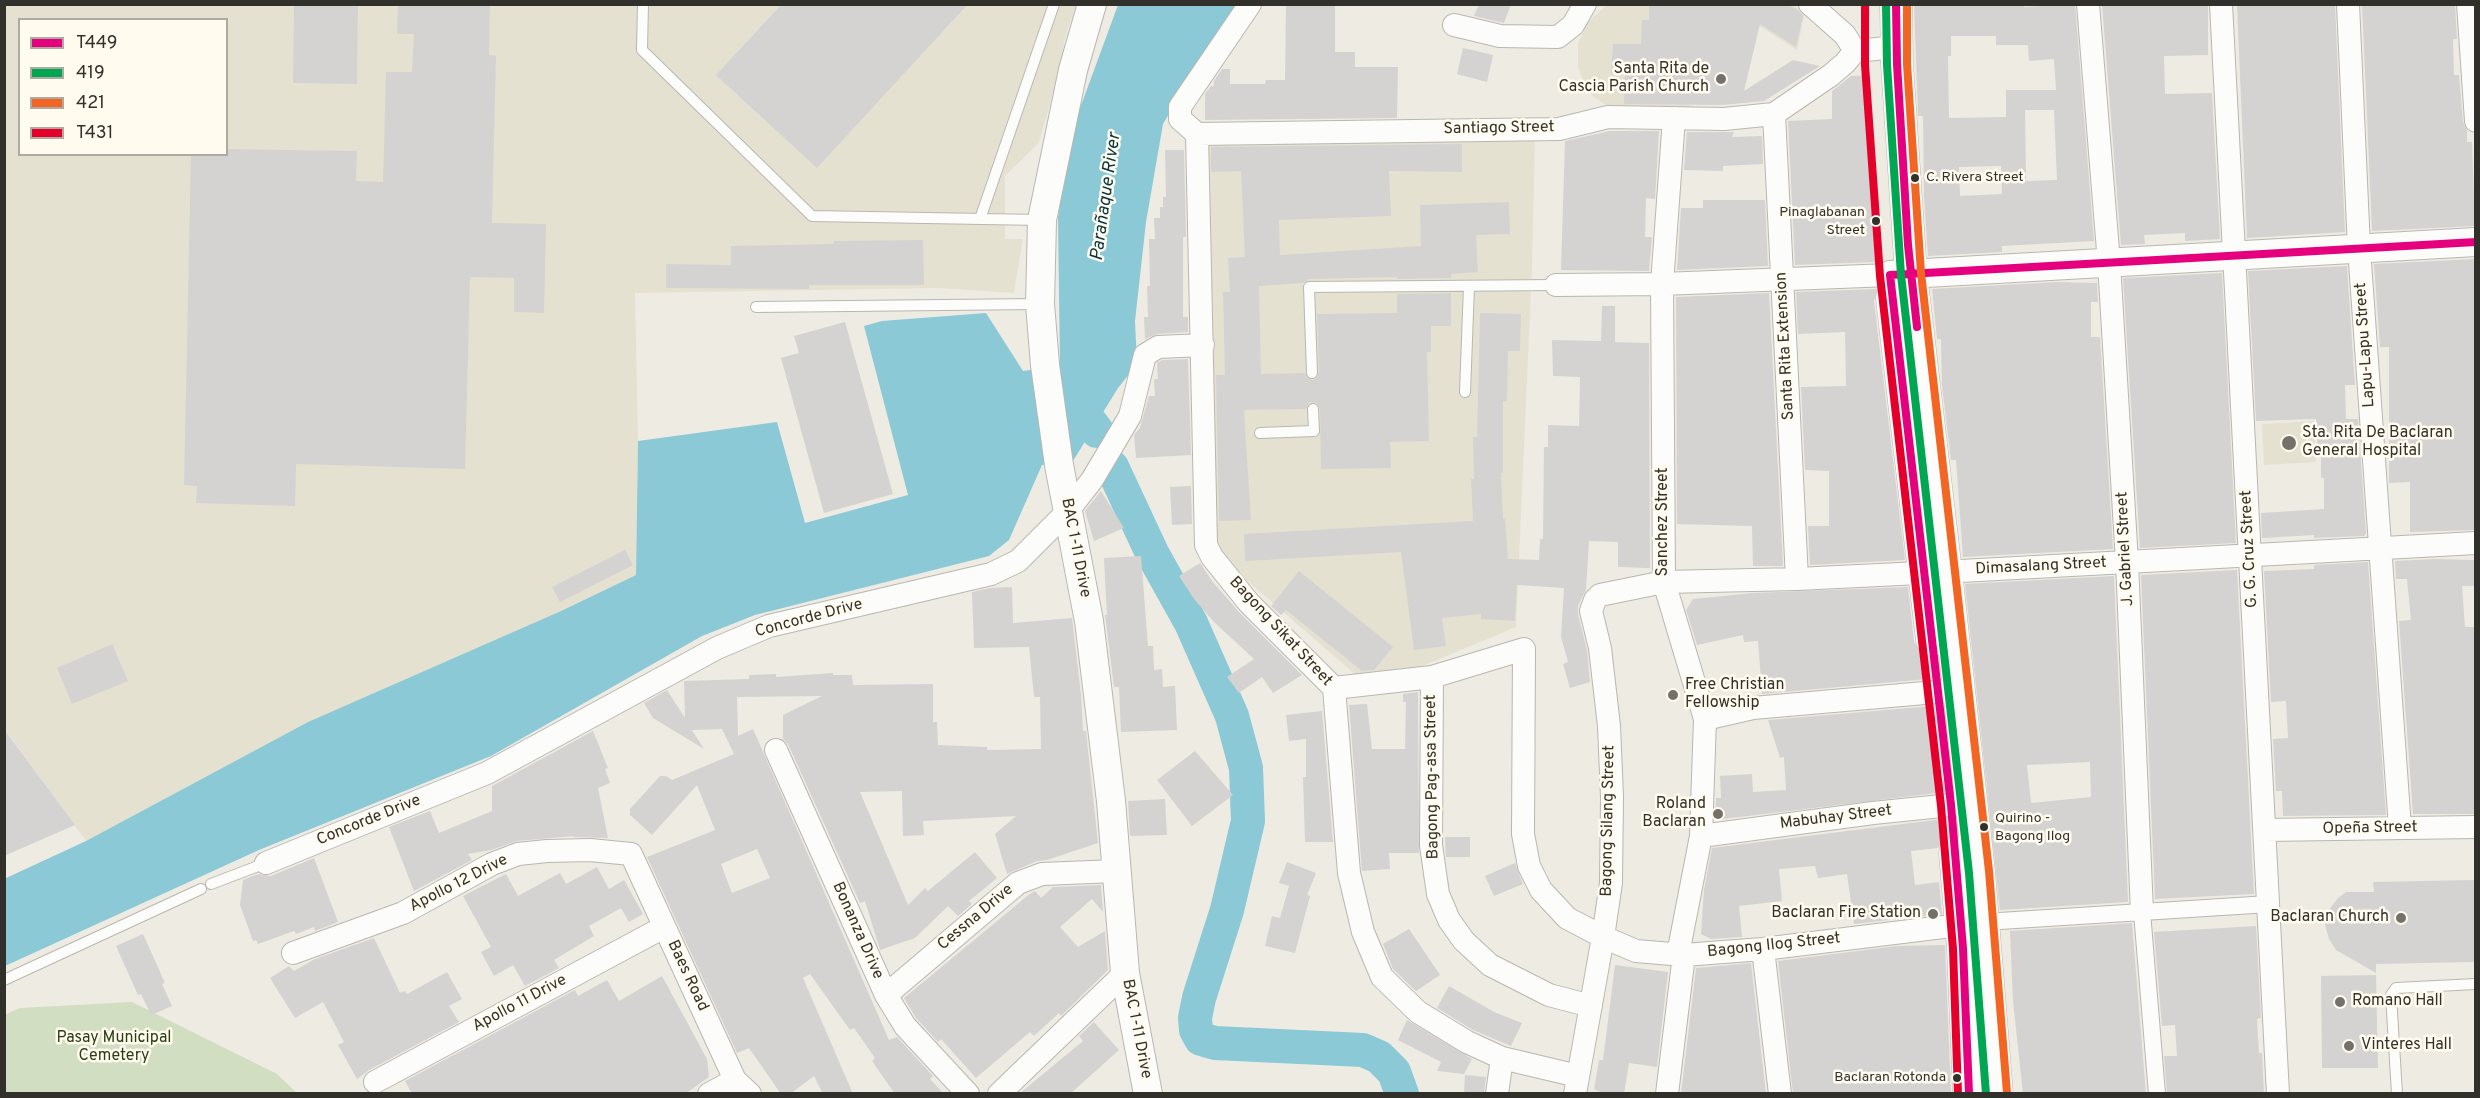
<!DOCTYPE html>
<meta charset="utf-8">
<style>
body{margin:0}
#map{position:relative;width:2480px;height:1098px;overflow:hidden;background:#eeebe3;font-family:Overpass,sans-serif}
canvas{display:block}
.frame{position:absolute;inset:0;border:6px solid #32302b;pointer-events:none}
.legend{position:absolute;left:18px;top:18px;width:210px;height:138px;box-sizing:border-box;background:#fffbef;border:2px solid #adaaa1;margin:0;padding:8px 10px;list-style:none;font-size:18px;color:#32302b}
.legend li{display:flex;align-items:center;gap:12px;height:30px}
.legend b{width:30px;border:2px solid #adaaa1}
</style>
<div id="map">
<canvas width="2480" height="1098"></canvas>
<div class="frame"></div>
<ul class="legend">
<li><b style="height:8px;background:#e5007d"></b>T449</li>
<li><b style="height:8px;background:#00a651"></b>419</li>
<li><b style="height:8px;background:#f26522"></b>421</li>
<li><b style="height:8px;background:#e4002b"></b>T431</li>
</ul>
</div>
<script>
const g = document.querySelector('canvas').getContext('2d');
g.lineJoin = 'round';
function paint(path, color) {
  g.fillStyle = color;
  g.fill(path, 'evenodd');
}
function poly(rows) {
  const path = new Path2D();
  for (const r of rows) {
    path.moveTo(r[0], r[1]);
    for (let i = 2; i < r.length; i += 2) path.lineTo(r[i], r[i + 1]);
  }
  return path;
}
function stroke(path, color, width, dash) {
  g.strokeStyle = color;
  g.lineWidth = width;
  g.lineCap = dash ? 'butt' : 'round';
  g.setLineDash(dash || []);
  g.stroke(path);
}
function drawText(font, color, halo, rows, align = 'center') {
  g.font = font + ' Overpass,sans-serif';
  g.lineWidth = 5;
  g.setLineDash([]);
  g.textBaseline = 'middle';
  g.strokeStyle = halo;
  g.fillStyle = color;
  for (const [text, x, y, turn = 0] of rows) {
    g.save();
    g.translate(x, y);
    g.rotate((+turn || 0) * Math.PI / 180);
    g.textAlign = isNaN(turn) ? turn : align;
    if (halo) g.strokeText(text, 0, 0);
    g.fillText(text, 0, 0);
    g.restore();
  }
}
paint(poly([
 [1608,4,1790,4,1805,12,1797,50,1761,27,1682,27,1691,115,1613,110,1594,97,1586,88,1578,67,1578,43,1588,22],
 [4,5,1076,5,1064,41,1062,61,1039,143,1005,176,1005,239,1023,239,1014,293,938,288,635,293,638,441,636,575,561,611,308,722,86,841,5,729],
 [20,20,226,20,226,154,20,154],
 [1535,139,1532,267,1516,627,1403,674,1365,683,1213,551,1206,141],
 [2314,421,2316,462,2264,465,2262,424]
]), '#e5e1d1');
paint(poly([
 [132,1002,277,1074,297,1093,5,1093,4,1015,20,1008]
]), '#d1dec2');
paint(poly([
 [1118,5,1244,5,1192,75,1163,124,1146,222,1135,321,1137,364,1118,388,1073,461,1042,465,1009,540,989,556,755,615,702,636,491,756,259,850,5,966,4,879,86,841,308,722,561,611,636,575,638,441,777,422,805,523,908,495,864,326,882,321,986,313,1023,371,1060,366,1058,218,1069,138]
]), '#8bc9d6');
stroke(poly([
 [1075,402,1097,431],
 [1112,467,1152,553,1191,623,1232,716,1246,768,1248,821,1227,910,1199,998,1195,1018,1196,1030,1201,1039,1215,1043,1363,1050,1379,1057,1394,1072,1402,1094]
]), '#8bc9d6', 34);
paint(poly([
 [294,4,358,4,357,84,293,83],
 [398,4,490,4,489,55,496,56,492,223,546,224,544,313,514,312,514,278,470,277,465,469,296,464,295,506,196,503,197,486,184,485,191,154,226,154,226,149,357,151,356,181,383,182,386,72,412,72,414,34,397,34],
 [782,4,968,4,817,168,716,75],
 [1286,4,1335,4,1335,52,1355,52,1355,67,1398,67,1397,118,1205,120,1205,94,1211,86,1214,86,1214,81,1222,69,1230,69,1230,84,1265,84,1266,80,1285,80],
 [1479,4,1511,4,1504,23,1474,16],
 [1649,4,1786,4,1799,11,1803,16,1796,47,1760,24,1744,91,1793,60,1820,66,1764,101,1723,105,1624,104,1625,73,1611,73,1613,44,1641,44,1642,20,1649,20],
 [1914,4,2024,4,2024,7,2075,4,2094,241,2002,246,2002,252,1928,256,1924,197,1923,116,1918,116],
 [1951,36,1996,36,1996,45,2028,45,2029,61,2054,59,2056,90,2006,90,2006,117,1949,118,1948,56,1951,56],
 [2025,110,2054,110,2057,180,2026,181],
 [2001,166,2002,194,1960,196,1959,167],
 [2102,4,2208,4,2208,55,2164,56,2165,94,2212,93,2220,239,2185,241,2185,233,2144,235,2145,244,2121,245],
 [2267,4,2335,4,2345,232,2247,238,2237,6],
 [2362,4,2455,4,2457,39,2453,39,2454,75,2459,75,2463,122,2467,130,2467,142,2472,142,2475,226,2372,231],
 [1463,48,1493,55,1487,82,1457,74],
 [1870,75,1871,100,1865,100,1875,262,1795,265,1788,121,1832,119,1832,91,1851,76],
 [1610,131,1659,131,1655,199,1646,198,1645,237,1652,237,1649,271,1561,270,1565,141],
 [1687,132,1734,132,1732,137,1762,136,1763,164,1723,166,1723,171,1684,170],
 [1462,144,1462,172,1389,171,1391,216,1279,220,1280,255,1421,246,1420,205,1509,202,1510,234,1476,235,1478,272,1451,274,1451,278,1397,279,1397,277,1309,279,1303,283,1259,286,1261,374,1305,373,1306,377,1312,380,1316,379,1319,373,1317,314,1397,313,1397,294,1451,293,1451,326,1431,326,1431,352,1427,352,1429,441,1390,442,1391,468,1321,469,1320,409,1317,403,1309,402,1306,409,1244,410,1251,520,1219,521,1216,375,1225,375,1223,292,1230,292,1228,258,1245,257,1241,171,1211,172,1211,147],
 [1165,150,1184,150,1186,237,1183,237,1183,317,1188,317,1188,332,1157,334,1145,339,1144,317,1148,317,1147,286,1150,286,1149,239,1155,239,1154,218,1160,218,1160,207,1163,207,1163,197,1166,197],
 [1703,200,1765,200,1768,266,1677,270,1681,208,1703,208],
 [923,240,924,285,809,285,809,289,666,288,666,264,731,265,731,246,834,244,834,241],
 [2475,259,2475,530,2410,532,2410,482,2389,483,2389,347,2380,347,2374,264],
 [2347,266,2355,385,2345,385,2346,419,2358,419,2366,533,2364,536,2314,538,2314,535,2262,538,2261,513,2324,509,2324,478,2321,478,2321,456,2318,456,2316,419,2256,421,2248,271],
 [2222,273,2236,543,2140,548,2123,278],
 [2057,282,2097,283,2098,302,2091,302,2091,337,2100,337,2113,549,1963,557,1956,460,1951,460,1942,386,1941,339,1937,339,1932,289],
 [1878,289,1874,301,1905,560,1810,565,1808,526,1829,526,1829,471,1805,470,1801,387,1846,386,1845,332,1798,334,1796,292],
 [1769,293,1783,566,1753,566,1752,526,1677,524,1676,297],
 [1602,306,1615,306,1615,342,1649,343,1650,568,1618,567,1618,542,1589,541,1586,590,1578,606,1578,614,1587,650,1590,682,1570,688,1563,664,1568,662,1561,637,1564,588,1517,585,1515,621,1481,619,1481,614,1442,618,1446,646,1414,650,1401,552,1245,561,1244,534,1473,521,1471,479,1474,479,1473,437,1477,437,1480,313,1521,314,1520,351,1508,351,1507,401,1503,401,1503,473,1501,473,1503,519,1505,519,1508,559,1539,560,1540,539,1543,539,1544,447,1548,447,1548,425,1579,426,1580,377,1553,376,1552,340,1601,341],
 [845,322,893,494,824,513,781,358,799,353,794,336],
 [1188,359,1191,455,1136,458,1134,435,1140,428,1149,396,1155,396,1154,379,1158,379,1157,363,1162,360],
 [1191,486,1192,524,1172,525,1170,487],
 [1101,491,1124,528,1094,541,1085,511],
 [625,550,633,565,560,602,552,587],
 [1141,556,1148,646,1153,646,1154,670,1162,669,1163,687,1175,686,1177,730,1121,732,1119,687,1114,687,1105,615,1107,615,1106,599,1104,558],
 [2435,559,2475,560,2475,586,2462,586,2465,627,2475,627,2475,814,2413,814,2399,621,2411,620,2407,579,2396,579,2395,561],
 [2368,562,2386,815,2283,816,2282,791,2276,791,2273,739,2288,738,2286,701,2271,702,2264,571,2314,569,2314,565],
 [1200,563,1212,581,1239,612,1302,675,1273,693,1262,677,1239,693,1227,677,1254,659,1214,622,1194,599,1179,576],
 [2237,570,2254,894,2155,899,2141,575],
 [1299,571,1393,647,1374,670,1362,671,1286,610,1281,615,1271,606],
 [2114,576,2128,902,2000,910,1965,584],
 [2090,762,2091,797,2031,803,2027,765],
 [1012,587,1013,623,1072,618,1081,695,1083,731,1086,731,1098,843,1047,860,1037,861,1007,874,995,834,1016,816,923,821,924,835,903,836,902,791,860,792,908,905,925,888,928,891,975,852,997,878,969,901,972,904,958,916,948,906,915,938,880,950,865,901,860,903,788,744,783,739,783,715,822,696,737,697,738,736,753,729,889,1040,897,1037,933,1076,930,1079,944,1094,895,1094,872,1061,875,1058,854,1028,850,1030,810,974,803,978,853,1094,823,1094,814,1076,790,1094,781,1094,749,1048,737,1053,647,857,715,830,697,785,652,835,630,815,630,809,660,776,666,776,672,780,734,754,722,729,692,730,704,749,653,718,644,703,667,690,685,718,684,681,749,679,749,675,776,674,776,677,833,673,833,675,852,675,853,685,933,684,933,722,937,722,938,745,987,747,987,750,1041,749,1040,697,1034,697,1029,647,974,648,972,592,990,588],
 [757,849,770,878,732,893,721,864],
 [1908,587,1914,642,1926,660,1927,679,1762,694,1758,641,1744,642,1743,635,1697,645,1686,610,1693,599,1753,593],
 [112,644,128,681,72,704,57,668],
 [1418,692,1419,853,1389,853,1390,869,1362,871,1349,705,1367,704,1372,749,1405,749,1406,702,1403,702,1403,694],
 [1933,706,1940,782,1944,781,1945,792,1715,820,1716,798,1721,798,1720,776,1752,774,1753,792,1786,790,1784,757,1780,758,1768,720],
 [1322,711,1333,842,1305,842,1303,777,1306,777,1306,739,1289,741,1286,715],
 [4,729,75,825,4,856],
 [593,731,608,768,605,769,610,783,598,788,608,838,573,837,575,836,517,841,491,850,468,854,472,860,414,891,389,827,430,811,439,833,492,811,492,786],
 [1195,751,1233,795,1192,826,1157,780],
 [1165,799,1167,835,1130,836,1128,801],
 [1943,819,1945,838,1938,848,1911,851,1915,885,1939,882,1942,914,1854,924,1847,874,1818,878,1815,866,1779,869,1782,901,1739,906,1742,937,1711,939,1701,934,1704,890,1712,848],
 [1445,837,1470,837,1470,857,1446,857],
 [314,858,338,922,315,931,314,927,296,934,294,931,258,944,256,940,253,941,240,905,243,880,258,874,271,876],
 [1287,862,1316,873,1307,895,1310,896,1295,953,1265,946,1272,916,1280,918,1289,886,1279,883],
 [1515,863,1523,884,1494,896,1485,876],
 [597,867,609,889,624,880,643,914,629,922,621,908,589,926,594,936,554,960,559,968,525,986,513,965,494,976,481,952,491,947,463,896,506,874,518,896,560,873,566,884],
 [2475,880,2475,962,2376,964,2376,973,2336,950,2329,939,2325,925,2328,911,2338,898,2346,892,2374,892,2373,882],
 [1101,885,1103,912,1092,899,1060,927,1078,947,1105,931,1108,970,1061,1016,1059,1013,1034,1036,1030,1032,976,1078,941,1039,938,1042,916,1018,904,998,1031,893,1035,891,1041,898,1053,887],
 [2132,923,2146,1094,2023,1094,2013,1001,2010,931],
 [2256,926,2261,1018,2257,1019,2259,1053,2262,1053,2264,1094,2167,1094,2164,1056,2177,1056,2175,1025,2162,1026,2154,932],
 [1409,929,1440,975,1416,991,1393,969,1383,944],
 [143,934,165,983,162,984,172,1006,151,1015,141,994,138,995,116,946],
 [374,938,400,993,405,991,407,994,447,972,462,999,449,1006,459,1022,369,1070,357,1079,338,1045,344,1042,323,1002,295,1018,270,978,289,966,294,971,315,959],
 [1945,945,1951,1094,1793,1094,1778,961,1897,946],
 [1751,963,1766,1094,1681,1094,1696,968],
 [1615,965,1668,972,1657,1067,1629,1063,1624,1094,1603,1094,1594,1089,1599,1060,1603,1060],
 [2376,975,2378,1068,2322,1068,2321,976],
 [662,976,707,1059,709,1077,685,1094,412,1094,405,1081,575,990,578,996,607,980,619,1001],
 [1449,986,1494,1012,1522,1023,1511,1046,1473,1030,1437,1008],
 [1407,1020,1472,1059,1464,1074,1437,1071,1441,1062,1398,1040],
 [1094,1022,1119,1050,1070,1094,1019,1094,1083,1041,1079,1036],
 [1465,1075,1486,1077,1484,1094,1464,1094]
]), '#d4d3d2');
const service = poly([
 [643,4,642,50,812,216,1041,220],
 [980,219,1054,4],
 [756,307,1038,304],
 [1312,373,1309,287,1556,285],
 [1465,392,1469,286],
 [1260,433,1314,431,1313,409],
 [211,884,266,863],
 [4,980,201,889],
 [2397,1094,2391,995,2396,988,2476,984]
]);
const pedestrian = poly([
 [2142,912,2157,1094],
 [1984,922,2269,904]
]);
const minor = poly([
 [1250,4,1180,107,1180,119,1197,134,1559,129,1608,117,1724,119,1774,114,1831,75,1845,63,1855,51,1897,47],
 [1810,4,1845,35,1855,51],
 [2088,4,2109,263,2127,562,2142,912],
 [2221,4,2278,1094],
 [2348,4,2359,248,2400,828],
 [2468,4,2476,121],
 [1454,25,1500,36,1558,37,1573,25,1585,4],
 [1774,114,1797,579],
 [1674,118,1662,284,1664,582,1705,719,1701,836,1678,954],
 [1197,134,1206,545,1212,557,1249,603,1334,688,1349,873,1363,932,1382,977,1418,1012,1467,1042,1502,1058,1578,1076],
 [1556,285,1662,284,1890,275],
 [1432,677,1431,845,1438,894,1449,920,1464,941,1490,965,1549,995,1591,1006],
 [1334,688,1432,677,1524,649,1523,834,1529,866,1541,890,1567,918,1603,937,1636,951,1684,955,1763,949,1976,923],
 [1705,719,1753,708,1959,690],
 [776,750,886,995,905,1026,968,1094],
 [2265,830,2476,827],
 [1701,836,1873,813,1971,803],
 [266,863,487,773,717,648,769,626,991,574,1018,561,1067,512,1092,480,1130,416,1145,355,1158,347,1203,345],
 [1763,949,1780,1094],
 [293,953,403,913,492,864,518,854,547,851,590,850,631,854,735,1080,750,1094],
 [886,995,1018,883,1042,874,1116,871],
 [375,1082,664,927],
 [709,1094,735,1080],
 [999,1094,1125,973],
 [1497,1094,1502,1058],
 [1575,1094,1603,937,1611,883,1612,797,1609,726,1600,648,1591,611,1595,600,1600,595,1664,582,1797,579,1961,571,2476,543],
 [1667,1094,1684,955]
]);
const tertiary = poly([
 [1092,4,1073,70,1042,220,1040,304,1045,365,1059,465,1089,621,1111,801,1125,973,1148,1094],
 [1890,275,2476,242]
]);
const secondary = poly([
 [1896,4,1897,64,1911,274,1946,572,1979,872,1997,1094],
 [1892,299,1932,640],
 [1955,853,1963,948,1969,1094]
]);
stroke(service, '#b9b7b0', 12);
stroke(pedestrian, '#b9b7b0', 18);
stroke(minor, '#b9b7b0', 24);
stroke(tertiary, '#b9b7b0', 30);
stroke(secondary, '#b9b7b0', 33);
stroke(service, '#fcfcfb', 10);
stroke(pedestrian, '#fcfcfb', 16);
stroke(minor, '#fcfcfb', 22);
stroke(tertiary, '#fcfcfb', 28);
stroke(secondary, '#fcfcfb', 32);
stroke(poly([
 [1896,4,1897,64,1908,245,1917,327],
 [1969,1094,1963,948,1951,805,1890,275,2476,242]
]), '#e5007d', 8);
stroke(poly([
 [1886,4,1887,65,1901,275,1969,873,1986,1094]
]), '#00a651', 8);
stroke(poly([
 [1907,4,1907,64,1921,273,1989,871,2007,1093]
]), '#f26522', 8);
stroke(poly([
 [1865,4,1865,65,1880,276,1941,806,1953,949,1958,1094]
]), '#e4002b', 8);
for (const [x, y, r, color] of [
 [1721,79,6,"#74716b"],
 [1915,178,5,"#32302b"],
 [1876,221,5,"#32302b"],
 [2289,443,8,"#74716b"],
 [1673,695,6,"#74716b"],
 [1718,814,6,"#74716b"],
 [1984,827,5,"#32302b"],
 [1933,914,6,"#74716b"],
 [2401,918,6,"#74716b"],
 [2340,1002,6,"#74716b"],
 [2349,1046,6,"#74716b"],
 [1957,1078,5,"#32302b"]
]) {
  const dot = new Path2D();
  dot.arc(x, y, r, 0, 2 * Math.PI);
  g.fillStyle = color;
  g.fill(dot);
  stroke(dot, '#fffbef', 2);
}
drawText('14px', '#32302b', '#fffbef', [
 ["C. Rivera Street",1926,178],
 ["Pinaglabanan",1865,213,"right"],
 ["Street",1865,231,"right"],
 ["Quirino -",1995,819],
 ["Bagong Ilog",1995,837],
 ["Baclaran Rotonda",1946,1078,"right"]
], 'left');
drawText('16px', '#32302b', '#fffbef', [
 ["Santa Rita de",1709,70],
 ["Cascia Parish Church",1709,88],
 ["Sta. Rita De Baclaran",2302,434,"left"],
 ["General Hospital",2302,452,"left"],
 ["Free Christian",1685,686,"left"],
 ["Fellowship",1685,704,"left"],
 ["Roland",1706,805],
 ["Baclaran",1706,823],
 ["Baclaran Fire Station",1921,914],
 ["Baclaran Church",2389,918],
 ["Romano Hall",2352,1002,"left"],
 ["Vinteres Hall",2361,1046,"left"]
], 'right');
drawText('16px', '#32302b', '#fffbef', [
 ["Santiago Street",1499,129,-1],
 ["Lapu-Lapu Street",2366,345,-94],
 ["Santa Rita Extension",1786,346,-93],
 ["Sanchez Street",1664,522,-90],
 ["BAC 1-11 Drive",1075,548,79],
 ["J. Gabriel Street",2126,549,-93],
 ["G. G. Cruz Street",2250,549,-93],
 ["Dimasalang Street",2041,567,-3],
 ["Concorde Drive",809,619,-15],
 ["Bagong Sikat Street",1280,632,47],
 ["Bagong Pag-asa Street",1433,777,-91],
 ["Mabuhay Street",1836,818,-7],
 ["Concorde Drive",369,821,-22],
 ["Bagong Silang Street",1609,821,-89],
 ["Opeña Street",2370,829,-1],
 ["Apollo 12 Drive",459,884,-27],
 ["Cessna Drive",976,918,-40],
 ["Bonanza Drive",857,931,66],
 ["Bagong Ilog Street",1774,946,-6],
 ["Baes Road",687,976,65],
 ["Apollo 11 Drive",520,1004,-28],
 ["BAC 1-11 Drive",1136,1029,79]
]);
drawText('16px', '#293e13', '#fffbef', [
 ["Pasay Municipal",114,1039],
 ["Cemetery",114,1057]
]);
drawText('italic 18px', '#08343e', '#fffbef', [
 ["Parañaque River",1107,197,-82]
]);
</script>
